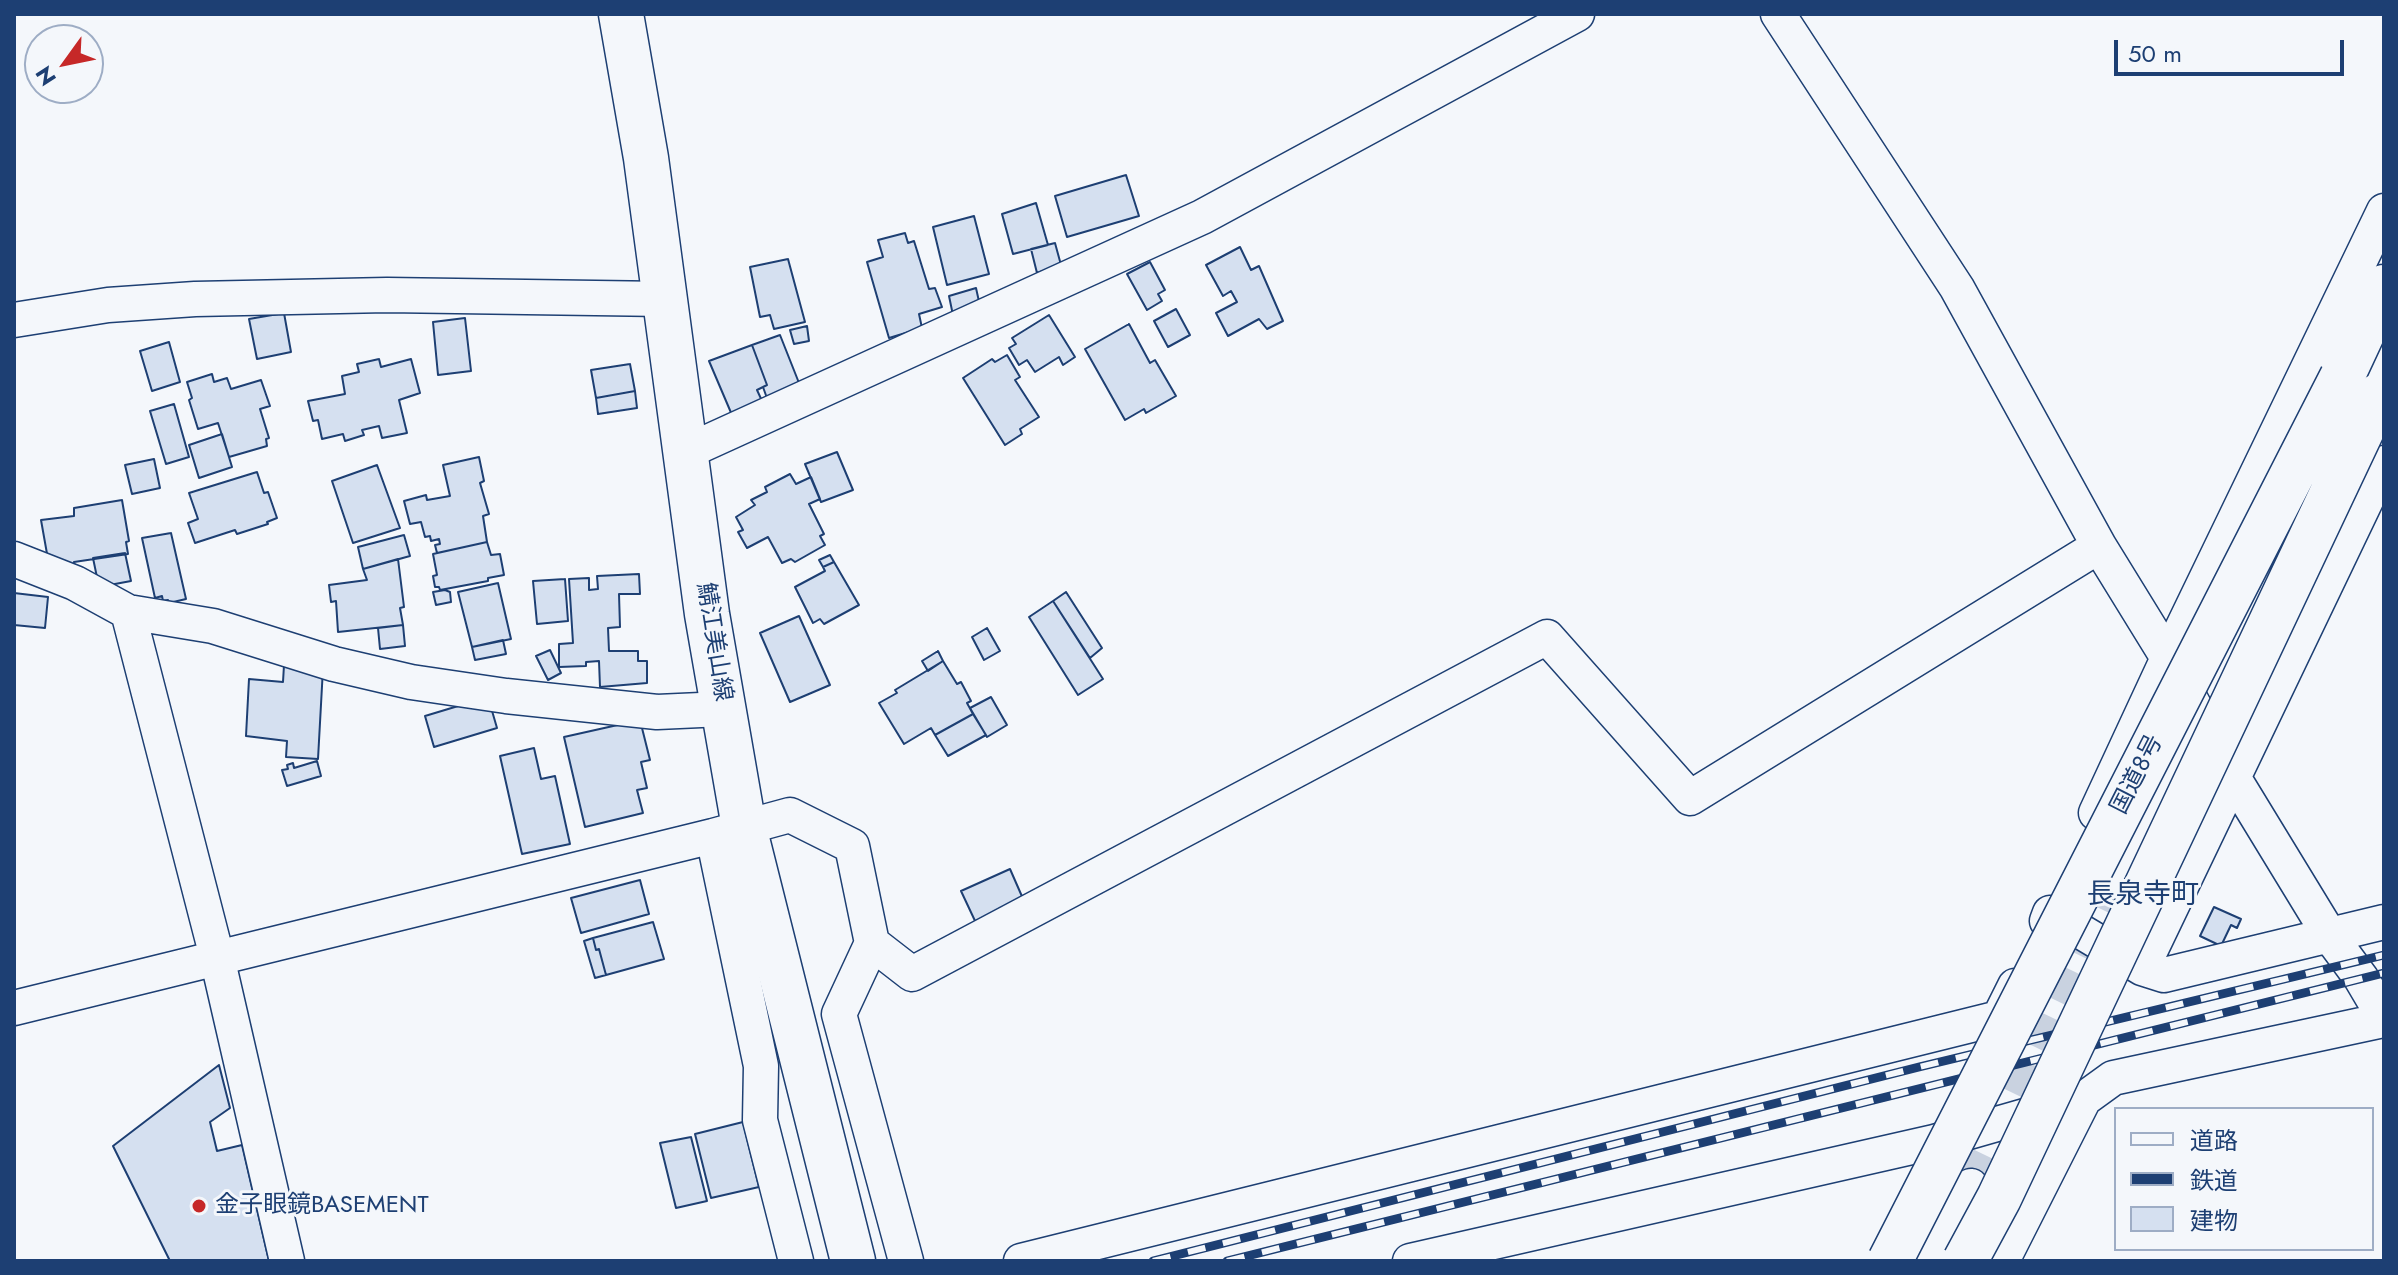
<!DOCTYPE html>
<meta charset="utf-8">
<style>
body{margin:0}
#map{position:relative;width:2398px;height:1275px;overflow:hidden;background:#f4f7fb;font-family:Jost,"Noto Sans JP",sans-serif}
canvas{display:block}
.frame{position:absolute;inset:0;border:16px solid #1d3f73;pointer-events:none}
.legend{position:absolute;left:2114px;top:1107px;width:260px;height:144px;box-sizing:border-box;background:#f4f7fb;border:2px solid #9eadc5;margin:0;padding:10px 14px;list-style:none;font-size:24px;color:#1d3f73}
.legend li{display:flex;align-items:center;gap:16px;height:40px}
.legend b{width:40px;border:2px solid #9eadc5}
.north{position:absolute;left:24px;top:24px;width:80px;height:80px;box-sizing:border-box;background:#f4f7fb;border:2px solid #9eadc5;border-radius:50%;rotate:237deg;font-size:22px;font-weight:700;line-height:32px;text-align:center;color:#1d3f73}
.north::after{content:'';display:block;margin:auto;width:28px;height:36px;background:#c62828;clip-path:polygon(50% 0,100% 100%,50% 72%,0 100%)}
.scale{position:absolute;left:2114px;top:40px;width:230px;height:36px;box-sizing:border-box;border:4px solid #1d3f73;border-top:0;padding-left:10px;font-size:24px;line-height:28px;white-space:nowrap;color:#1d3f73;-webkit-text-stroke:6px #f4f7fb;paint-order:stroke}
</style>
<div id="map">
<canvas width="2398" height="1275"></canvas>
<div class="frame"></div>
<ul class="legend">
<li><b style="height:10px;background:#f4f7fb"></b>道路</li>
<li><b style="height:10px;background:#1d3f73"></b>鉄道</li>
<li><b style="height:22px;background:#d5e0f0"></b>建物</li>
</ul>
<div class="north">N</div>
<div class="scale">50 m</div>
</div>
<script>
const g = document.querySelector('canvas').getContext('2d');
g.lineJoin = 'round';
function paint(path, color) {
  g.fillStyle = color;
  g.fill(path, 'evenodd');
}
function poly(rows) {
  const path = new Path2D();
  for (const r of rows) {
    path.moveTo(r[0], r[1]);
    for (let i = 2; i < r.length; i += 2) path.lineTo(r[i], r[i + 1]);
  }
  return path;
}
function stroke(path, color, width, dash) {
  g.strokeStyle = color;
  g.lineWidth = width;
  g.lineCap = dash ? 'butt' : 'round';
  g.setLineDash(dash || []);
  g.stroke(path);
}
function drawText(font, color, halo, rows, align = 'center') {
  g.font = font + ' Jost,"Noto Sans JP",sans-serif';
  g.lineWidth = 6;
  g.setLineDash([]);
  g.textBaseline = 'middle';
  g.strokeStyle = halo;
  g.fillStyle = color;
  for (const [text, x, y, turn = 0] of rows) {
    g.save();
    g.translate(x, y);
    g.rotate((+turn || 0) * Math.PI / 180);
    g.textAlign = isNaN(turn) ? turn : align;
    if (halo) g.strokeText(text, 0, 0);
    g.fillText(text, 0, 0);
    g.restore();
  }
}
const building = poly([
 [1126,175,1139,216,1067,237,1055,196,1126,175],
 [1036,203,1048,245,1013,254,1002,214,1036,203],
 [974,216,989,274,947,285,933,227,974,216],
 [905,233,908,243,914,241,929,289,935,288,942,307,919,314,922,328,889,338,867,262,883,257,878,240,905,233],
 [1055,243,1061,265,1037,273,1031,249,1055,243],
 [1240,247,1251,270,1259,266,1283,321,1267,329,1259,319,1228,336,1216,313,1237,302,1231,291,1223,296,1206,265,1240,247],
 [788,259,805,322,774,329,770,315,760,317,750,267,788,259],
 [1150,262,1165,290,1158,294,1162,301,1147,310,1127,274,1150,262],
 [976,288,980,306,954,320,949,296,976,288],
 [1176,309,1190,335,1168,347,1154,321,1176,309],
 [284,313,291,352,257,359,249,319,284,313],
 [1049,315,1075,357,1063,365,1059,357,1035,372,1027,360,1019,365,1009,348,1016,344,1012,338,1049,315],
 [465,318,471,371,438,375,433,322,465,318],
 [1129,324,1150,363,1155,360,1176,396,1146,413,1144,409,1125,420,1085,349,1129,324],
 [807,326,809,341,794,344,790,330,807,326],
 [780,335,801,388,768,401,763,387,767,385,752,345,780,335],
 [169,342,180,382,152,391,140,351,169,342],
 [752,345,767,385,757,390,763,403,732,415,709,361,752,345],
 [1007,355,1020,377,1015,380,1039,417,1020,429,1022,434,1005,445,963,378,992,359,995,362,1007,355],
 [379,359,381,367,411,359,420,393,399,400,407,433,382,438,379,426,362,430,364,435,345,441,343,434,322,439,318,420,313,421,308,401,345,394,342,376,359,372,357,364,379,359],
 [630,364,635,391,596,398,591,370,630,364],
 [212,374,214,382,227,378,231,389,261,380,270,406,260,409,269,438,266,439,267,446,229,457,218,423,198,429,189,400,192,398,187,382,212,374],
 [635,391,637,408,598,414,596,398,635,391],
 [174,404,189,457,166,464,150,411,174,404],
 [222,434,232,467,199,478,189,445,222,434],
 [837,452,853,490,821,502,805,464,837,452],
 [479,457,484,481,480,483,489,514,483,516,487,542,437,553,435,545,440,544,439,539,431,541,430,536,425,537,421,522,410,524,404,501,426,495,427,500,450,496,443,465,479,457],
 [154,459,160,488,132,494,125,465,154,459],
 [377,465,400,528,353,543,332,481,377,465],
 [257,472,264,493,268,492,277,518,267,522,268,524,237,534,235,530,195,543,188,523,198,519,189,493,257,472],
 [790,474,796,484,811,477,820,499,809,504,824,534,820,536,825,545,795,562,791,559,782,563,768,537,747,548,738,532,743,530,736,517,755,505,751,500,767,492,765,487,790,474],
 [122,500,129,541,126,542,128,554,74,562,75,567,49,565,41,520,74,516,74,508,122,500],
 [171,533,186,599,169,603,168,600,163,601,162,596,155,598,142,538,171,533],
 [404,535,410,556,363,569,358,547,404,535],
 [487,542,491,555,500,554,504,575,488,578,488,581,440,590,439,587,435,587,433,576,437,575,433,554,487,542],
 [125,553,131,581,99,587,93,558,125,553],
 [830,555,834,562,823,567,819,560,830,555],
 [398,559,404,607,400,608,403,625,338,632,336,601,331,602,329,585,367,580,363,569,398,559],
 [834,562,859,605,824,624,820,619,813,623,795,587,825,571,823,567,834,562],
 [639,574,640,594,619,594,620,627,608,628,609,651,638,651,638,661,647,661,647,683,600,687,599,661,586,662,586,666,559,667,559,644,573,643,569,579,589,578,589,590,598,589,597,576,639,574],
 [565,579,568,621,537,624,533,581,565,579],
 [498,583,511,639,472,647,458,592,498,583],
 [445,590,450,592,451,602,436,605,433,592,445,590],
 [1066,592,1102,648,1090,658,1053,601,1066,592],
 [14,593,48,597,45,628,14,625,14,593],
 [1053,601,1103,679,1078,695,1029,617,1053,601],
 [799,616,830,685,790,702,760,633,799,616],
 [403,625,405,646,380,649,378,628,403,625],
 [987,628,1000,651,984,660,972,637,987,628],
 [503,640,506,654,475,660,472,647,503,640],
 [550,650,561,673,548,680,536,656,550,650],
 [938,651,943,661,928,671,922,661,938,651],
 [943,661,957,684,961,682,971,701,967,703,973,714,935,735,931,728,904,744,879,703,897,693,895,690,943,661],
 [284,665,323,668,318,759,286,757,287,741,246,736,249,679,283,682,284,665],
 [488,697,497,728,434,747,425,716,488,697],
 [991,697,1007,725,987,737,970,708,991,697],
 [973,714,986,735,948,756,935,735,973,714],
 [640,720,650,760,641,762,647,788,637,790,643,813,585,827,564,737,640,720],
 [534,748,541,779,555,776,570,844,522,854,500,756,534,748],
 [317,761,321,776,287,786,282,770,288,769,287,765,293,763,294,768,317,761],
 [1010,869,1024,901,976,923,961,891,1010,869],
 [640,880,649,914,581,933,571,898,640,880],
 [2214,907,2241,919,2237,928,2231,925,2221,946,2200,936,2214,907],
 [653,922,664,959,606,975,599,949,596,950,593,938,653,922],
 [593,938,596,950,599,949,606,975,595,978,584,941,593,938],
 [219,1065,230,1108,210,1122,217,1151,242,1145,269,1261,170,1261,113,1146,219,1065],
 [743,1122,759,1187,711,1198,695,1134,743,1122],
 [691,1137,707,1201,676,1208,660,1143,691,1137]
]);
paint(building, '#d5e0f0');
stroke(building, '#1d3f73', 2);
stroke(poly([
 [1971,1186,2117,883]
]), '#c9d2e0', 34, [34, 17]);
const minor = poly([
 [1778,14,1957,288,2099,546,2168,658,2233,777,2330,936,2361,978,2384,1017],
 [14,320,108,305,195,299,387,295,665,299],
 [686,452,1202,217,1577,14],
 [14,559,75,583,128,612,213,626,334,664,411,682,506,696,657,712,723,709],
 [128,612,217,957,287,1261],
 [2096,813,2168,658,2384,211],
 [713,836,761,1066,760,1120,796,1261],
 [2117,883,2198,714],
 [2047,921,2050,913,2142,968,2164,975,2384,922],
 [872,943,912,974,1547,637,1690,798,2099,546],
 [2142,968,2384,463],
 [14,1008,713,836,790,815,852,846,872,943,839,1014,906,1261],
 [1021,1261,1999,1018,2015,986],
 [1410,1261,1934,1142,2084,1099,2113,1078,2384,1020],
 [1933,1261,1971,1186],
 [2002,1261,2084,1099]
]);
const major = poly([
 [621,14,646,158,707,614,744,827,853,1261]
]);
const highway = poly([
 [2342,377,2384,287]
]);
stroke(minor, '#1d3f73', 37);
stroke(major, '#1d3f73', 47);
stroke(highway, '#1d3f73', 47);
stroke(minor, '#f4f7fb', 34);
stroke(major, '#f4f7fb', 44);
stroke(highway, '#f4f7fb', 44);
const rail = poly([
 [1153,1261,1919,1067,2384,955],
 [1227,1261,2384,973]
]);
stroke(rail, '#1d3f73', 9);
stroke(rail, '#f4f7fb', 6, [18]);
const highwayBridge = poly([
 [1890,1261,2342,377],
 [1965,1261,1999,1198,2378,396]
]);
stroke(highwayBridge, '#1d3f73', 47, []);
stroke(highwayBridge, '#f4f7fb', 44);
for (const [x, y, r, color] of [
 [199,1206,8,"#c62828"]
]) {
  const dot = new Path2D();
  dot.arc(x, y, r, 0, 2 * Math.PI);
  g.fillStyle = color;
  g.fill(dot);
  stroke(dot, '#f4f7fb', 3);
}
drawText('24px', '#1d3f73', '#f4f7fb', [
 ["鯖江美山線",713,642,81],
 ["国道8号",2138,775,-63]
]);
drawText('24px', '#1d3f73', '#f4f7fb', [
 ["金子眼鏡BASEMENT",215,1206]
], 'left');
drawText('28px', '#1d3f73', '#f4f7fb', [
 ["長泉寺町",2143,896]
]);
</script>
